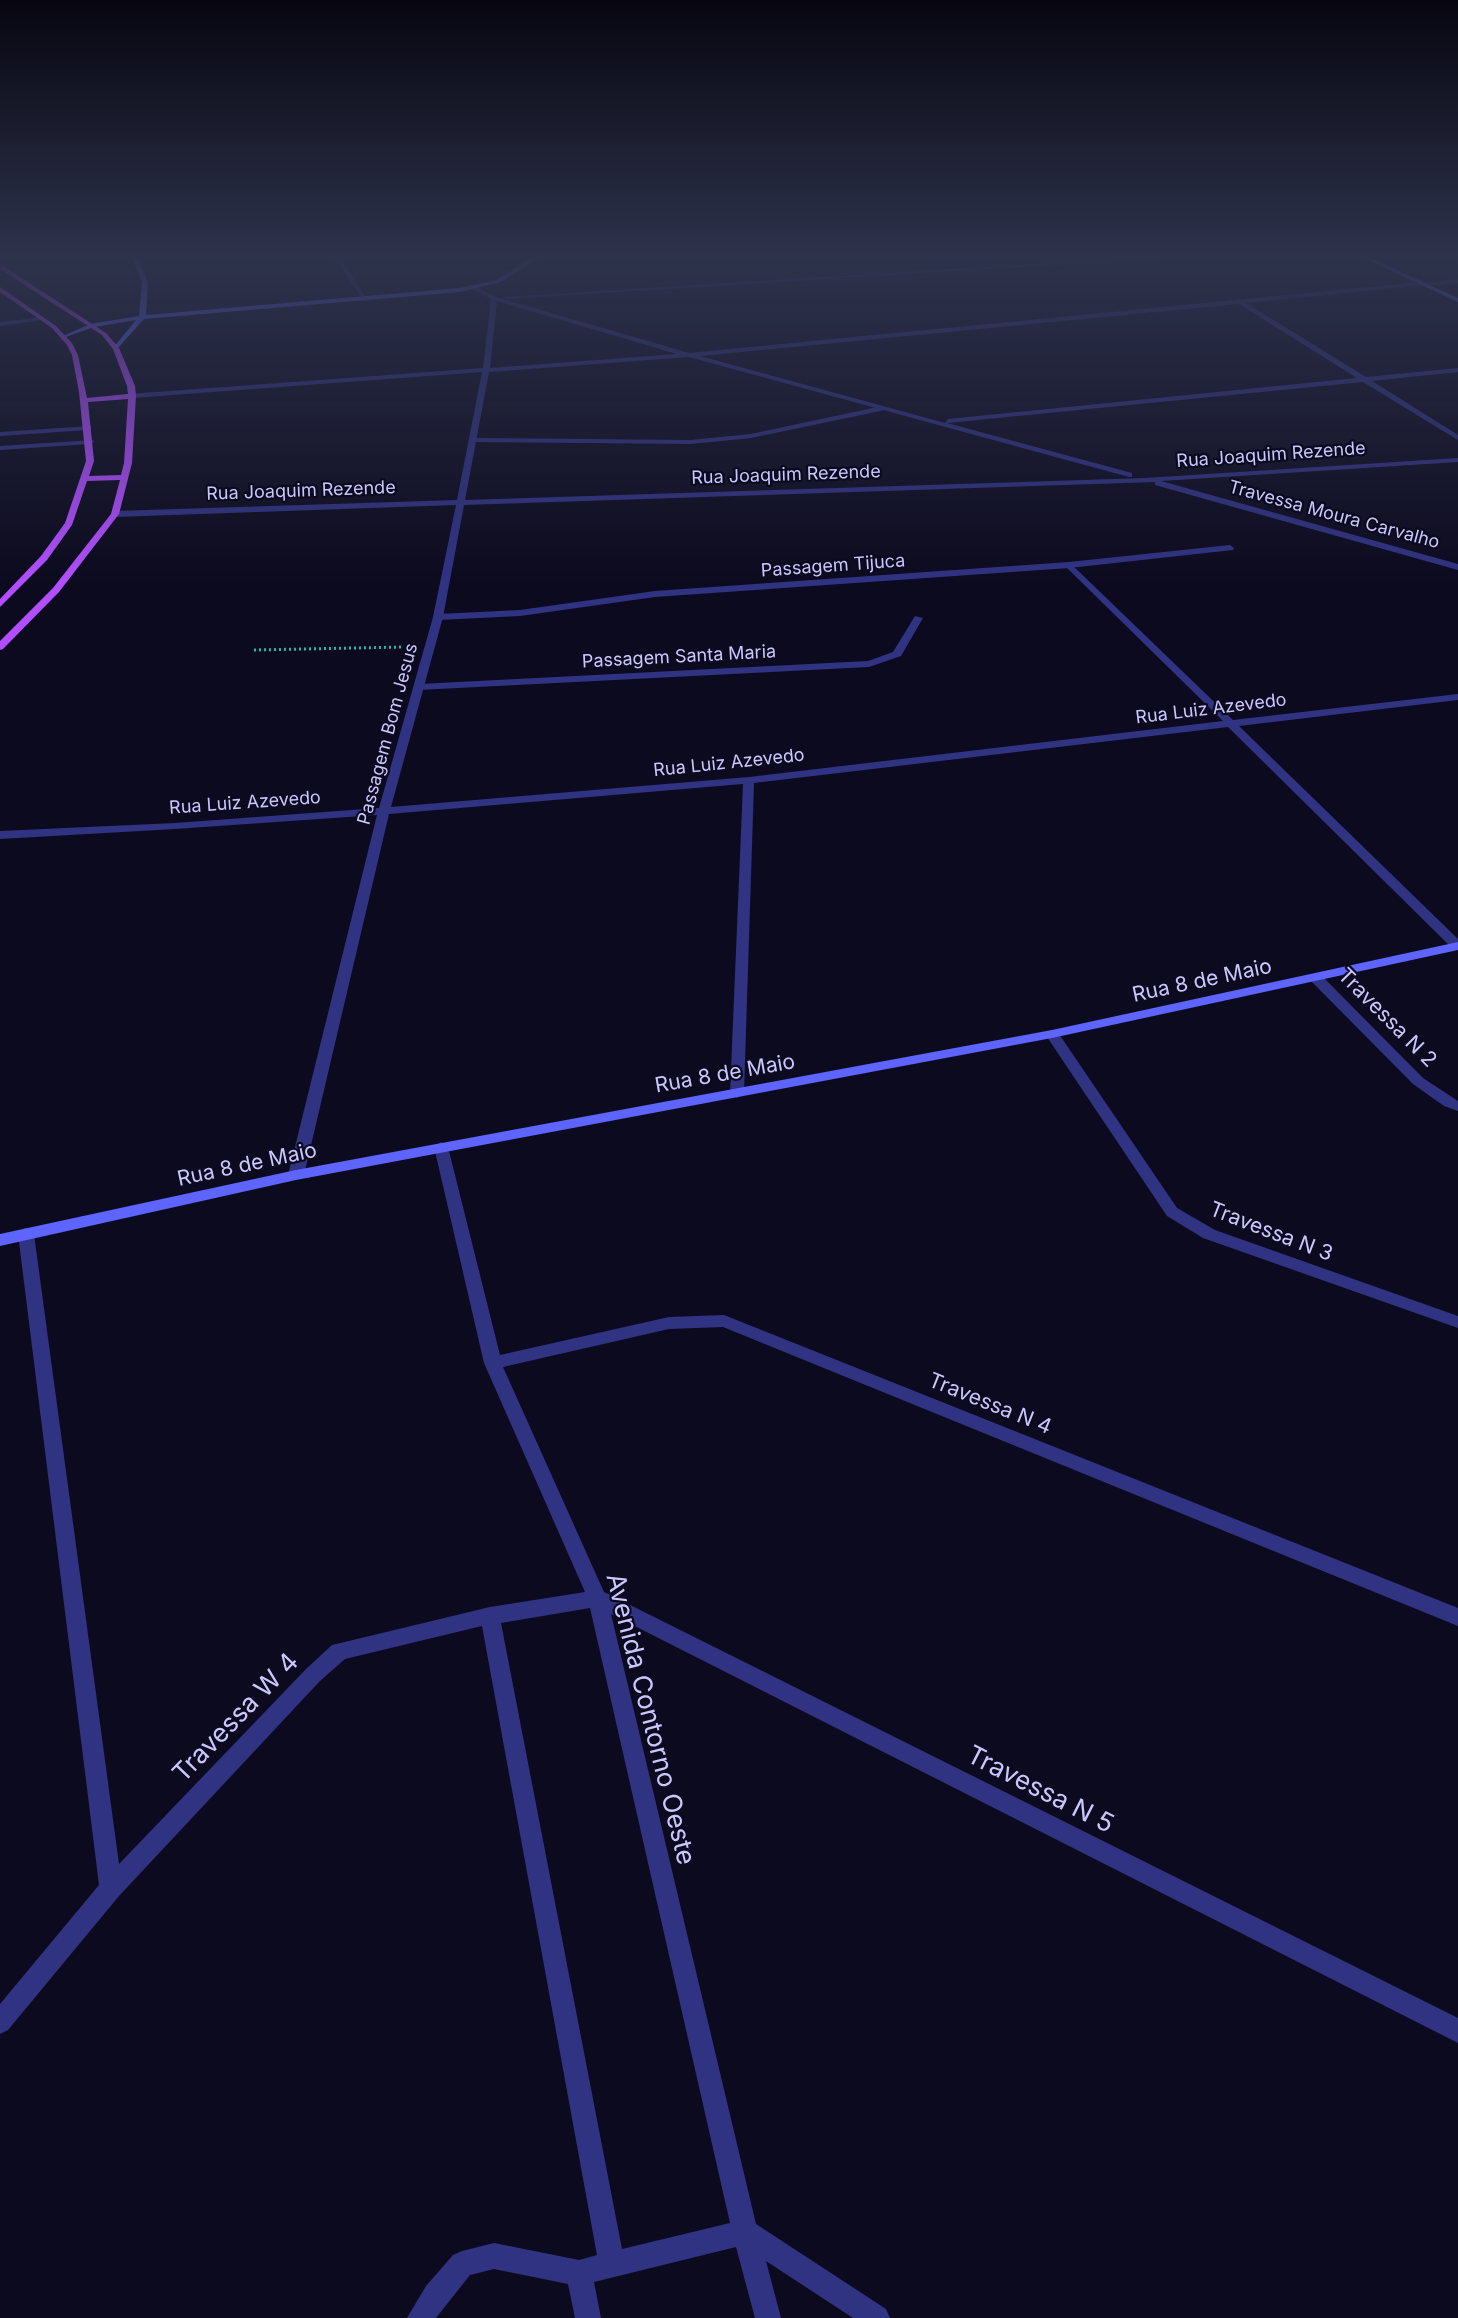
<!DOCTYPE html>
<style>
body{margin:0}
canvas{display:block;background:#0c0a1e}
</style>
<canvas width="1458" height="2318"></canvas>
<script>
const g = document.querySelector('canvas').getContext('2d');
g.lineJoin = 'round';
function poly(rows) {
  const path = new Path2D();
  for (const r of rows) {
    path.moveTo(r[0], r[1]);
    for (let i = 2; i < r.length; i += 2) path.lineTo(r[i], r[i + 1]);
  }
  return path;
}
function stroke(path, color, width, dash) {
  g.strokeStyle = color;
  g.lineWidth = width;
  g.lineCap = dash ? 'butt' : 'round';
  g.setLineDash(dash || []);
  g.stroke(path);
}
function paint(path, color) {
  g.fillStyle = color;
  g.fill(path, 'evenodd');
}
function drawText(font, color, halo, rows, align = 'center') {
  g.font = font + ' Inter,sans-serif';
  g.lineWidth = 4.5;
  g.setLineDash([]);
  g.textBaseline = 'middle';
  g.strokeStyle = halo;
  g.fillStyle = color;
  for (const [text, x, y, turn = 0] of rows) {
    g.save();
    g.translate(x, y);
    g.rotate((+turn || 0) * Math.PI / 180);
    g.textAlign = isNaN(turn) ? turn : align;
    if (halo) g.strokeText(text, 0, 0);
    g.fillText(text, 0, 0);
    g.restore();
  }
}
stroke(poly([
 [254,650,403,647]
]), '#22b9a6', 3, [2, 3]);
paint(poly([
 [1458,279,1458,283,1421,286,1418,284,1458,279],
 [882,406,885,410,751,438,691,444,472,442,468,440,472,438,691,440,751,434,882,406],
 [91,426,91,430,88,430,0,436,0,432,91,426],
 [93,440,94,442,90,444,0,450,0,446,93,440],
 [1230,545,1234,548,1233,550,1069,568,655,597,520,616,438,620,433,617,438,614,520,610,655,591,1069,562,1230,545],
 [915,616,923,618,901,656,869,667,419,690,414,687,419,684,868,661,893,652,915,616]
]), '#303282');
paint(poly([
 [334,257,340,257,368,301,364,301,334,257],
 [1145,257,1183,257,506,299,503,297,1145,257],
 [1421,282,1423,285,1246,303,1366,377,1458,368,1458,372,1372,381,1458,435,1458,440,1363,382,947,423,1132,473,1132,477,1129,477,689,357,489,372,465,500,1145,478,1458,458,1458,462,1161,481,1458,564,1458,570,1155,485,1155,482,464,505,443,617,391,807,749,777,1223,721,1066,567,1066,563,1069,562,1233,720,1458,694,1458,700,1239,726,1458,939,1458,950,1453,949,1228,727,754,783,744,1093,737,1098,730,1093,743,784,389,814,304,1175,296,1180,288,1175,377,815,175,829,0,839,0,831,175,823,379,808,433,617,456,505,115,517,111,514,115,511,457,500,482,372,132,398,129,394,483,368,491,299,473,289,475,286,496,297,689,353,1421,282],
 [497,301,677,354,490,368,497,301],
 [1239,304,1357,378,948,419,945,423,700,356,1239,304],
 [44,317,42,320,0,326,0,322,44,317],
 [1316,974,1321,975,1423,1078,1458,1101,1458,1111,1444,1106,1413,1084,1311,981,1309,978,1311,975,1316,974],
 [1052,1030,1057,1031,1177,1208,1215,1230,1458,1316,1458,1328,1203,1238,1167,1216,1045,1034,1052,1030],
 [441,1142,448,1147,500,1355,669,1317,724,1315,1458,1608,1458,1626,723,1327,669,1329,503,1367,604,1592,1458,2018,1458,2043,611,1614,756,2224,886,2309,890,2318,853,2318,766,2261,781,2318,755,2318,736,2247,594,2282,601,2318,575,2318,568,2284,494,2269,470,2275,436,2318,407,2318,426,2286,453,2255,462,2251,494,2243,579,2260,597,2255,482,1626,345,1659,320,1681,119,1896,8,2030,0,2034,0,2004,99,1885,18,1234,20,1230,26,1228,32,1230,34,1234,119,1864,306,1669,332,1645,490,1607,585,1592,484,1363,434,1147,441,1142],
 [590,1608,730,2223,622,2249,501,1623,590,1608]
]), '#303282');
paint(poly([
 [132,257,138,257,148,282,146,315,460,288,497,280,533,257,541,257,501,282,460,292,144,319,116,350,113,348,136,320,94,327,63,338,63,336,90,324,139,316,142,282,132,257],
 [1361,257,1369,257,1458,298,1458,302,1361,257],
 [1458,942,1458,950,1052,1038,296,1180,0,1246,0,1234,296,1170,1052,1030,1458,942]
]), '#5e64ff');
paint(poly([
 [0,264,106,333,119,348,135,386,136,396,132,463,119,514,59,592,3,649,0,650,0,641,53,588,111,514,120,480,87,481,72,525,47,560,0,607,0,599,41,556,65,523,86,461,79,392,72,355,67,345,52,328,0,292,0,287,56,326,72,343,78,355,87,398,128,394,127,386,113,349,102,335,0,269,0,264],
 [128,399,124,463,121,475,89,476,94,461,88,402,128,399]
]), '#b24eff');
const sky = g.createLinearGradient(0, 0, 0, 582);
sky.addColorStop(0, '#070610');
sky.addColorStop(0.44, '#2e334c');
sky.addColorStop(1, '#2e334c00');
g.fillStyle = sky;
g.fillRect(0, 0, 1458, 582);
drawText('18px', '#cac7ff', '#0c0a1e', [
 ["Rua Joaquim Rezende",1271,455,-4],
 ["Rua Joaquim Rezende",786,475,-2],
 ["Rua Joaquim Rezende",301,491,-2],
 ["Travessa Moura Carvalho",1334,515,15],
 ["Passagem Tijuca",833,566,-4],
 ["Passagem Santa Maria",679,657,-3],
 ["Rua Luiz Azevedo",1211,709,-7],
 ["Passagem Bom Jesus",388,734,-75],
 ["Rua Luiz Azevedo",729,763,-6],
 ["Rua Luiz Azevedo",245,803,-4]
]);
drawText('21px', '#cac7ff', '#0c0a1e', [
 ["Rua 8 de Maio",1202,981,-12],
 ["Travessa N 2",1387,1018,45],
 ["Rua 8 de Maio",725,1074,-10],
 ["Rua 8 de Maio",247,1165,-12],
 ["Travessa N 3",1271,1232,21],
 ["Travessa N 4",990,1404,22]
]);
drawText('26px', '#cac7ff', '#0c0a1e', [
 ["Travessa W 4",236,1718,-46],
 ["Avenida Contorno Oeste",650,1719,76],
 ["Travessa N 5",1040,1790,27]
]);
</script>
